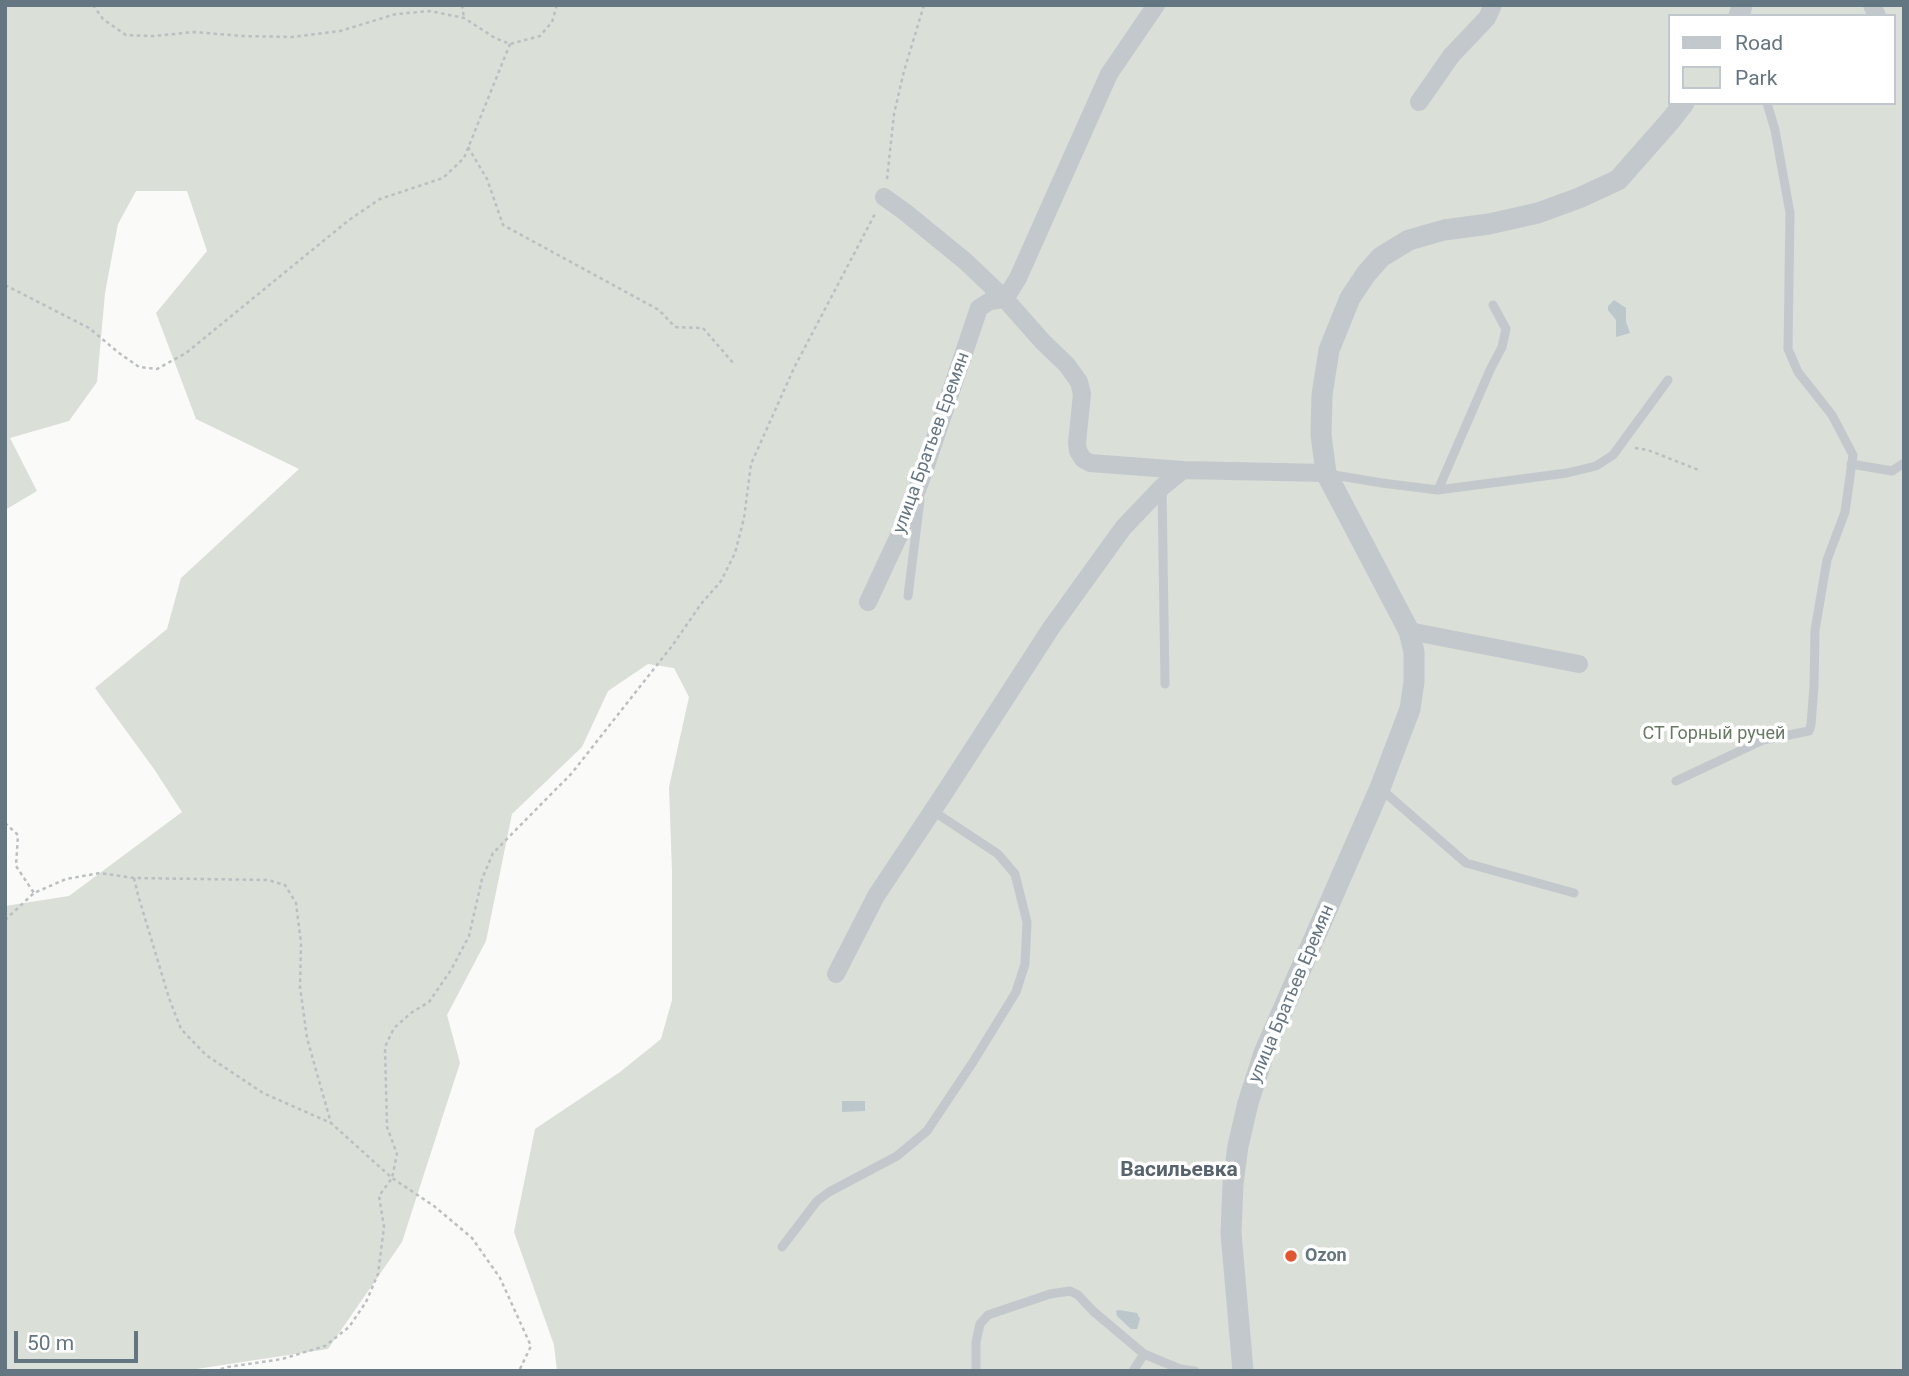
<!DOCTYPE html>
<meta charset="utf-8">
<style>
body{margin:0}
#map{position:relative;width:1909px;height:1376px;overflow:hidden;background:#fafaf8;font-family:Roboto,sans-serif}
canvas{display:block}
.frame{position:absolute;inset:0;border:7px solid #657683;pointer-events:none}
.legend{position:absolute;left:1668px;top:14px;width:228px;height:91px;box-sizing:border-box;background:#fff;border:2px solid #c1c8cd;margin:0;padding:9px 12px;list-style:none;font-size:21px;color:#657683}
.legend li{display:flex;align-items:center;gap:14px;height:35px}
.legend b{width:35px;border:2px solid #c1c8cd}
.scale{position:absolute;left:14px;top:1331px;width:124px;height:32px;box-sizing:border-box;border:4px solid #657683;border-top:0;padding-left:9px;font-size:21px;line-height:24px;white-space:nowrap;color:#657683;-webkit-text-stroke:5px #fff;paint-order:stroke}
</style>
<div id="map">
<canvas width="1909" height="1376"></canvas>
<div class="frame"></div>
<ul class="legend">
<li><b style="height:9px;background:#c3c8cc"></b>Road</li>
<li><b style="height:19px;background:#dadfd7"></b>Park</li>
</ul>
<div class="scale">50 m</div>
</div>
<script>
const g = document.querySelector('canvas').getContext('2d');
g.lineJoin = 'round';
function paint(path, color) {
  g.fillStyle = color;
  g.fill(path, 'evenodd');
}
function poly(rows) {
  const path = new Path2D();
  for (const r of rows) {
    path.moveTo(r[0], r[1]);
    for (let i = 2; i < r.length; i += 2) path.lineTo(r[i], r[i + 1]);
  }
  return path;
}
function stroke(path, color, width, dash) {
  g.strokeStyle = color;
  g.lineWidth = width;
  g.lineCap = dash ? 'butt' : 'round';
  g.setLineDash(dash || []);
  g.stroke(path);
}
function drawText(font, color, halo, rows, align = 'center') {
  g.font = font + ' Roboto,sans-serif';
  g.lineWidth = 7;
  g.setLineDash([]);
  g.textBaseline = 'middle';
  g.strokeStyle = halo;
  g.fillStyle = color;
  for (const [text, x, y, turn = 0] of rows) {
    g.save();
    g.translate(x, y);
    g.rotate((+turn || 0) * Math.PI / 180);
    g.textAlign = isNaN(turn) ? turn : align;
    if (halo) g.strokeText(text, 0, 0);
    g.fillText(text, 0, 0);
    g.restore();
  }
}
paint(poly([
 [5,5,1904,5,1904,1371,557,1371,554,1345,514,1232,535,1129,620,1072,661,1039,672,1000,672,871,669,787,689,697,674,668,648,664,608,691,582,747,512,814,486,941,447,1015,460,1063,402,1242,328,1349,183,1371,5,1371,5,906,69,896,182,812,154,769,95,688,167,629,181,578,299,469,196,419,156,313,207,251,187,191,136,191,118,224,105,293,97,382,69,421,10,438,37,491,5,510],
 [1669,16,1893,16,1893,103,1669,103]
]), '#dadfd7');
paint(poly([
 [1614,300,1626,308,1626,322,1630,333,1616,337,1616,320,1608,310,1608,306],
 [842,1101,865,1101,865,1111,842,1112],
 [1119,1310,1137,1313,1140,1319,1137,1329,1131,1329,1117,1316,1116,1311]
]), '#bbc7cb');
stroke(poly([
 [93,5,103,19,126,35,154,36,194,32,242,36,292,37,340,31,396,14,430,11,464,18,495,38,510,44,540,36,552,22,557,5],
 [462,5,464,18],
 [468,147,487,179,503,225,659,310,675,327,703,328,734,364],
 [887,179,894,114,904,71,924,5],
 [5,285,89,328,119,353,139,367,157,369,186,353,349,220,380,199,443,178,464,158,510,44],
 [1635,448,1648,450,1701,471],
 [5,823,18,835,16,866,34,893],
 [134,878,138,895,169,998,181,1029,206,1055,263,1093,331,1123,392,1178,434,1206,472,1238,500,1278,531,1346,519,1371],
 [5,920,34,893,66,879,100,873,134,878,268,880,285,885,296,903,301,943,300,987,307,1038,331,1123],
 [214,1371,228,1367,282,1359,325,1346,349,1327,366,1302,378,1274,384,1227,379,1196,392,1178,397,1154,387,1127,385,1047,394,1028,411,1013,429,1002,451,970,469,936,482,879,493,853,572,773,672,646,701,604,721,581,735,553,744,518,751,464,794,368,876,212]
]), '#bbbfc2', 2.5, [3.5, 3.5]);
stroke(poly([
 [1851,464,1892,471,1904,463],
 [1328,474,1382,483,1438,490,1490,370,1502,347,1506,329,1493,305],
 [1162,488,1165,684],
 [1438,490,1567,473,1596,466,1613,455,1668,380],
 [908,596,920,500],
 [1676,781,1763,740,1809,731,1811,725,1814,686,1815,630,1827,560,1845,512,1853,455,1832,415,1798,372,1788,349,1790,213,1775,130,1767,103],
 [1381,789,1466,863,1574,893],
 [782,1247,817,1201,829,1192,897,1156,927,1131,973,1062,1016,992,1025,964,1027,922,1015,874,998,854,933,811],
 [976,1371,976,1342,980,1324,988,1315,1050,1294,1070,1291,1078,1295,1093,1311,1144,1354,1180,1369,1195,1371],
 [1133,1371,1144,1354]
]), '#c3c8cc', 9);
stroke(poly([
 [1872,5,1877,16],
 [1419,102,1451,56,1487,18,1493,5],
 [884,197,905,212,965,261,1005,299,1043,342,1067,365,1079,382,1082,394,1077,443,1078,451,1083,459,1090,463,1183,470,1326,473],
 [868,602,902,529,923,474,979,308,990,301,1005,299,1018,278,1109,74,1156,5],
 [1409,631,1579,664],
 [836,974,876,896,945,792,1051,628,1123,528,1162,487,1183,470]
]), '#c3c8cc', 18);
stroke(poly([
 [1739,16,1742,5],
 [1243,1371,1231,1233,1233,1184,1238,1146,1248,1103,1264,1053,1380,788,1410,709,1414,682,1414,652,1409,631,1326,473,1321,435,1322,395,1329,350,1350,298,1366,274,1381,257,1409,240,1444,230,1489,224,1538,213,1579,198,1618,180,1670,121,1684,103]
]), '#c3c8cc', 21);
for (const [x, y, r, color] of [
 [1291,1256,7,"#e4572e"]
]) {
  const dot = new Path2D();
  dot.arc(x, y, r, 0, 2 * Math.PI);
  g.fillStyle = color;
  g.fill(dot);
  stroke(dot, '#fff', 2.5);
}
drawText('18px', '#657683', '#fff', [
 ["улица Братьев Еремян",932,443,-70],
 ["улица Братьев Еремян",1292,994,-67]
]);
drawText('18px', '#687a64', '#fff', [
 ["СТ Горный ручей",1714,734]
]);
drawText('bold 18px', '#657683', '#fff', [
 ["Ozon",1305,1256]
], 'left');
drawText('bold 21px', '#57646e', '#fff', [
 ["Васильевка",1179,1171]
]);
</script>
